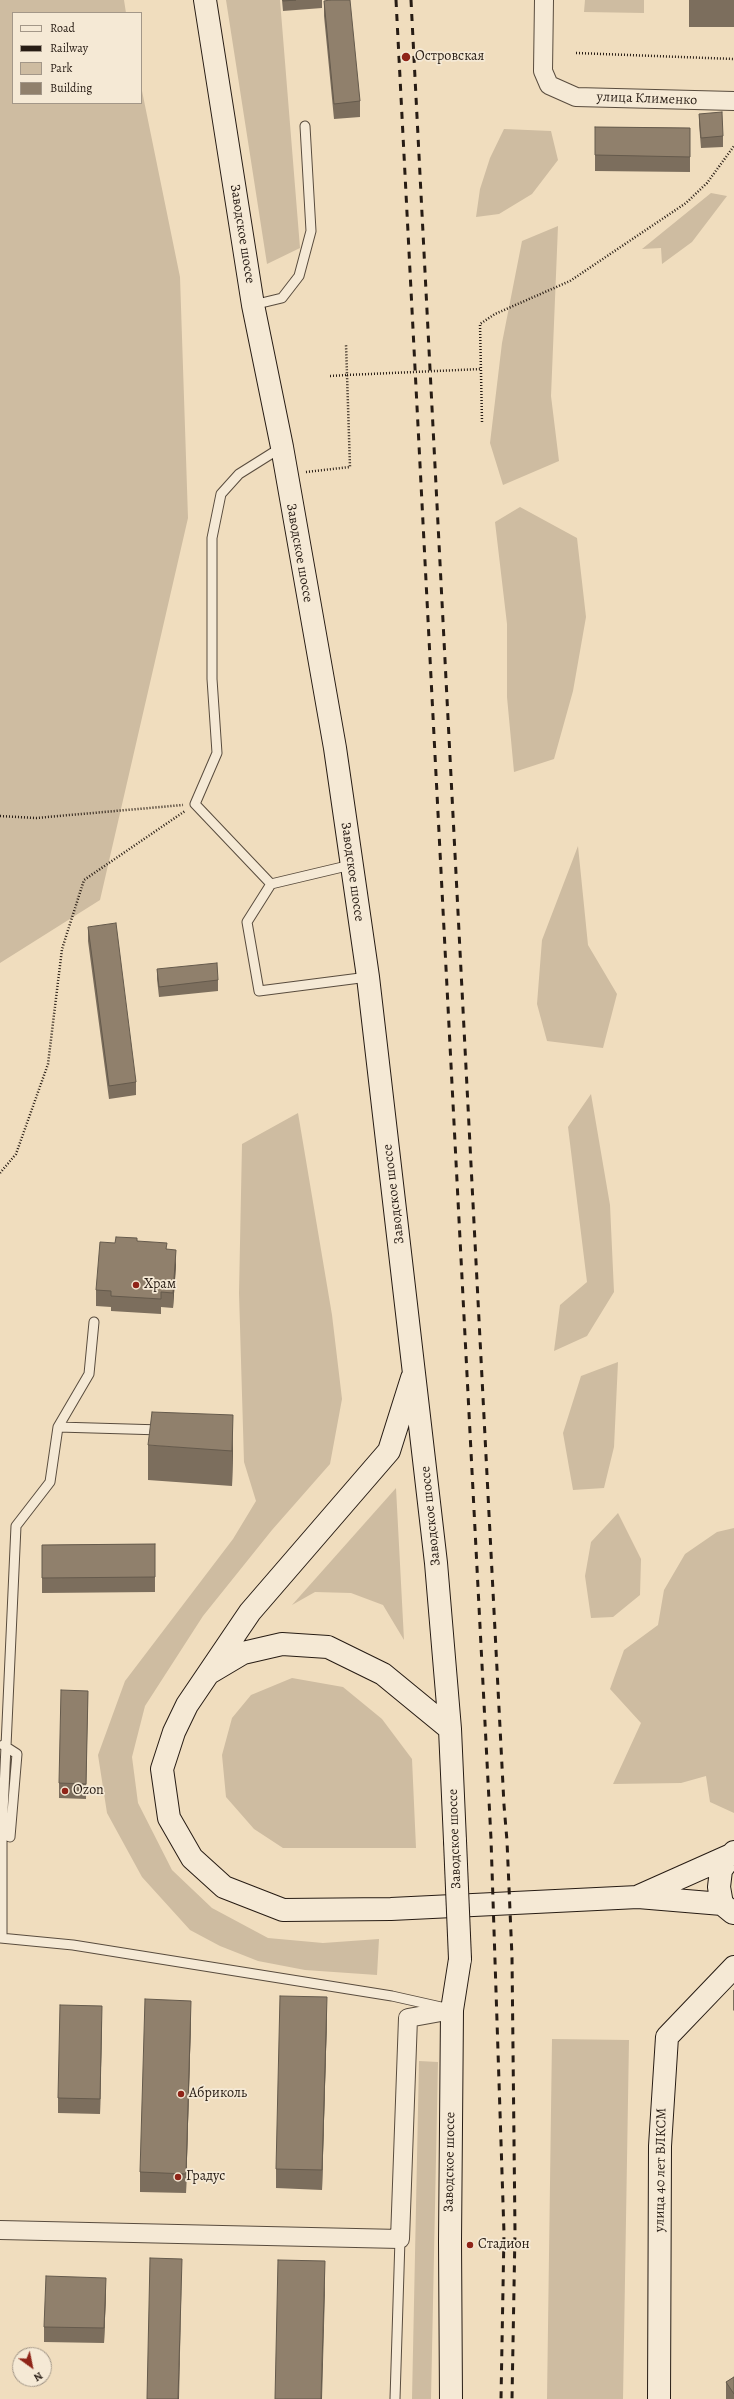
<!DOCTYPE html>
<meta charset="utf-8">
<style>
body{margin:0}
#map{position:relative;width:734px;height:2399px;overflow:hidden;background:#f0ddbe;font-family:Alegreya,serif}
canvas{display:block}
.legend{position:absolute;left:12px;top:12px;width:130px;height:92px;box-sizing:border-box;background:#f5e9d5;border:1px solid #a39788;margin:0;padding:5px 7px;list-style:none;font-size:12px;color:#271c14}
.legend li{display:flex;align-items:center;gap:8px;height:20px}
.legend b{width:20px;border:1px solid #a39788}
.north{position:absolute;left:12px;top:2347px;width:40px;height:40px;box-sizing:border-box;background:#f5e9d5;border:1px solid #a39788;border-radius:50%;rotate:147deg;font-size:11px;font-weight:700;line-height:16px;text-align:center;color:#271c14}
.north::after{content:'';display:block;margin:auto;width:14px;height:18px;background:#8f2418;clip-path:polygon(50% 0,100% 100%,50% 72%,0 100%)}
</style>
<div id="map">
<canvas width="734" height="2399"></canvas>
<ul class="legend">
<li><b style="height:5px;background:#f5e9d5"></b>Road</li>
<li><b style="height:5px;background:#271c14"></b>Railway</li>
<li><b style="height:11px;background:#cebca1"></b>Park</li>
<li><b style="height:11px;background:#90806c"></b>Building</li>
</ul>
<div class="north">N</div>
</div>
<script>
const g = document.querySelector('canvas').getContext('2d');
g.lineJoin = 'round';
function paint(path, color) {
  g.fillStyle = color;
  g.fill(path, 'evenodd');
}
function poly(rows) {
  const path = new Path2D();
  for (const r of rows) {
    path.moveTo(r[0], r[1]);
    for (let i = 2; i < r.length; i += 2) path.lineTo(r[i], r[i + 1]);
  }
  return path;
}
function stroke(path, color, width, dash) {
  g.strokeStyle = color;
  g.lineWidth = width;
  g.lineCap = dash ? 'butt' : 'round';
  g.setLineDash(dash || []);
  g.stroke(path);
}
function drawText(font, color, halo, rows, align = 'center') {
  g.font = font + ' Alegreya,serif';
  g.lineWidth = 3.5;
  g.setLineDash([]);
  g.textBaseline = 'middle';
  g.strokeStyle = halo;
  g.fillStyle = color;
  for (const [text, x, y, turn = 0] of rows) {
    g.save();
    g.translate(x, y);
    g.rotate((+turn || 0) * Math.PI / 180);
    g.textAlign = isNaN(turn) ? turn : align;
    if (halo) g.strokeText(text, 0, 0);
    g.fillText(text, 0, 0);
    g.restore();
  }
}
paint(poly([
 [0,0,124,0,126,13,13,13,13,103,141,103,141,86,180,277,188,518,100,900,0,963],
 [226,0,280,0,300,248,267,264],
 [585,0,644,0,644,13,584,12],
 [504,129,551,131,558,160,532,194,499,214,476,217,480,189,490,158],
 [711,193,727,196,692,242,662,264,661,248,642,249],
 [558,226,551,396,559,461,503,485,490,443,502,343,522,241],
 [520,507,577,538,586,617,573,691,554,759,514,772,507,697,507,624,495,522],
 [578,846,588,945,617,994,603,1048,547,1041,537,1004,542,940],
 [591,1094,610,1205,614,1292,587,1336,554,1351,560,1305,587,1282,568,1127],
 [298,1113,332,1315,342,1399,330,1464,272,1530,203,1616,145,1706,132,1757,138,1803,172,1870,212,1908,268,1938,323,1943,379,1939,377,1975,305,1970,258,1961,220,1946,190,1930,142,1877,107,1813,98,1755,125,1681,233,1539,256,1501,244,1462,239,1293,242,1144],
 [618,1362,614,1447,604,1488,573,1490,563,1433,581,1376],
 [396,1488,404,1640,383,1605,351,1593,315,1592,292,1605],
 [618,1513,641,1559,640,1595,613,1617,591,1618,585,1576,591,1542],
 [734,1528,734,1813,710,1802,706,1776,681,1783,613,1784,641,1723,610,1689,624,1650,658,1625,664,1590,685,1554,717,1532],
 [292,1678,343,1687,382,1719,412,1759,416,1848,283,1848,254,1829,226,1797,222,1755,232,1718,251,1695],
 [552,2039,629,2040,623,2399,547,2399],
 [419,2061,438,2062,431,2399,412,2399]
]), '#cebca1');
const lane = poly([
 [253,305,282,298,299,276,311,231,305,126],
 [282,447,239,474,221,494,212,538,212,679,217,753,195,804,271,884,247,922,259,991,368,977],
 [271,884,351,865],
 [58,1427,162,1430],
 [0,1833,10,1837,17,1754,3,1745],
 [0,1938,73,1945,392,1996,441,2007],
 [2,1938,2,1834,16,1526,50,1482,58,1427,89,1374,94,1322],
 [395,2399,400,2239]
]);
const street = poly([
 [544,0,543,71,549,85,576,97,734,101],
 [0,2230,400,2239,408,2018,452,2010]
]);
const secondary = poly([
 [205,0,253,305,282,447,335,748,368,977,436,1563,450,1729,455,1841],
 [412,1378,389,1451,250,1612,187,1705,174,1732,162,1769,169,1818,192,1858,224,1887,283,1910,391,1909,638,1897,722,1904],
 [211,1672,243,1653,282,1644,328,1647,383,1674,450,1729],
 [639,1896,731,1855],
 [733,1913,722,1904,719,1887,721,1870,734,1852],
 [451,2399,450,2241,452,2010,460,1959],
 [659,2399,660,2146,667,2037,734,1967]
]);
stroke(lane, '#594c3e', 11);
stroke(street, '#594c3e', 20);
stroke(secondary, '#271c14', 24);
stroke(poly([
 [576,53,734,59],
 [330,376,347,375],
 [482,422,480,324,495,314,570,281,686,203,707,183,734,146],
 [306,472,350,467,346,344],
 [0,816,36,818,183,805],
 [0,1173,16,1154,48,1064,62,949,84,880,185,811]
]), '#271c14', 2.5, [1, 2]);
stroke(lane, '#f5e9d5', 9);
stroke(street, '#f5e9d5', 18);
stroke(secondary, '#f5e9d5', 22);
stroke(poly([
 [396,0,491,1839,504,2233,501,2399],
 [411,0,504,1805,507,1841,512,1957,515,2232,512,2399]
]), '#271c14', 3, [7, 7]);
const secondaryBridge = poly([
 [455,1841,460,1959]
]);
stroke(secondaryBridge, '#271c14', 24, []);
stroke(poly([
 [347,375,481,369]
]), '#271c14', 2.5, [1, 2]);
stroke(secondaryBridge, '#f5e9d5', 22);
paint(poly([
 [282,0,322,0,322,8,283,11],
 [689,0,734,0,734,27,689,27],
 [324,1,360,101,360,117,334,119,324,16],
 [699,114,723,136,723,147,701,148,699,124],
 [595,127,690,128,690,172,595,171],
 [88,927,136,1082,136,1095,109,1099,88,941],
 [157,969,218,980,218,991,159,997,157,979],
 [137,1241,167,1249,176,1265,173,1308,161,1307,161,1314,111,1311,111,1307,96,1306,96,1290,115,1243],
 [148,1445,233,1450,232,1486,148,1480],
 [155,1544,155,1592,42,1593,42,1545],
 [88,1691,86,1799,59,1798,59,1783],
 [733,1990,734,1990,734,2011,733,2010],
 [327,2017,322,2190,276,2188,276,2169],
 [191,2020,186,2193,140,2192,140,2172],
 [102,2021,100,2114,58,2113,58,2098],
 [106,2293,104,2343,44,2342,44,2327],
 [734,2377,734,2399,726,2399,726,2382]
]), '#7c6e5d');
paint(poly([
 [176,1250,176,1265,173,1308,173,1293],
 [233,1415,233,1450,232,1486,232,1451],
 [327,1997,327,2017,322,2190,322,2170],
 [191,2001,191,2020,186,2193,186,2174],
 [102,2006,102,2021,100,2114,100,2099],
 [182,2259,179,2399,178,2399],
 [325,2261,325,2289,322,2399,321,2399],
 [106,2278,106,2293,104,2343,104,2328]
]), '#655a4c');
const building = poly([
 [283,0,296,0,283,1,283,0],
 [330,0,350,0,360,101,334,104,324,1,330,0],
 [722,112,723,136,701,138,699,114,722,112],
 [595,127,690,128,690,157,595,155,595,127],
 [116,923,136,1082,109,1086,88,927,116,923],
 [217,963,218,980,159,987,157,969,217,963],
 [116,1237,137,1238,137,1241,167,1243,166,1249,176,1250,173,1293,161,1292,161,1299,111,1296,111,1291,96,1290,100,1242,115,1243,116,1237],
 [152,1412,233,1415,232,1451,148,1445,152,1412],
 [155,1544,155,1577,42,1578,42,1545,155,1544],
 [61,1690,88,1691,86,1784,59,1783,61,1690],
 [280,1996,327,1997,322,2170,276,2169,280,1996],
 [145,1999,191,2001,186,2174,140,2172,145,1999],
 [60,2005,102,2006,100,2099,58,2098,60,2005],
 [150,2258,182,2259,178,2399,147,2399,150,2258],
 [278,2260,325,2261,321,2399,275,2399,278,2260],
 [46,2276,106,2278,104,2328,44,2327,46,2276],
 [734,2377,734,2394,726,2382,734,2377]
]);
paint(building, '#90806c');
stroke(building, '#655a4c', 1);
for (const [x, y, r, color] of [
 [406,57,5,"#8f2418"],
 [136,1285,4,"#8f2418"],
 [65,1791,4,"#8f2418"],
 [181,2094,4,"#8f2418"],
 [178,2177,4,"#8f2418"],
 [470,2245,4,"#8f2418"]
]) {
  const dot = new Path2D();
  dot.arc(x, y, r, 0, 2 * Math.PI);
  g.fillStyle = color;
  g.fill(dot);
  stroke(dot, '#f5e9d5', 1.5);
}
drawText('14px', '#271c14', '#f5e9d5', [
 ["Островская",415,57],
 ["Храм",144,1285],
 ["Ozon",73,1791],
 ["Абриколь",189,2094],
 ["Градус",186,2177],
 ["Стадион",478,2245]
], 'left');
drawText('14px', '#271c14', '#f5e9d5', [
 ["улица Клименко",647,99,2],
 ["Заводское шоссе",242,234,81],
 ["Заводское шоссе",299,553,80],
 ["Заводское шоссе",352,872,82],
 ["Заводское шоссе",394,1194,-97],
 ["Заводское шоссе",431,1516,-96],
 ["Заводское шоссе",455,1839,-92],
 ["Заводское шоссе",450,2162,-89],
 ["улица 40 лет ВЛКСМ",661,2170,-89]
]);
</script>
